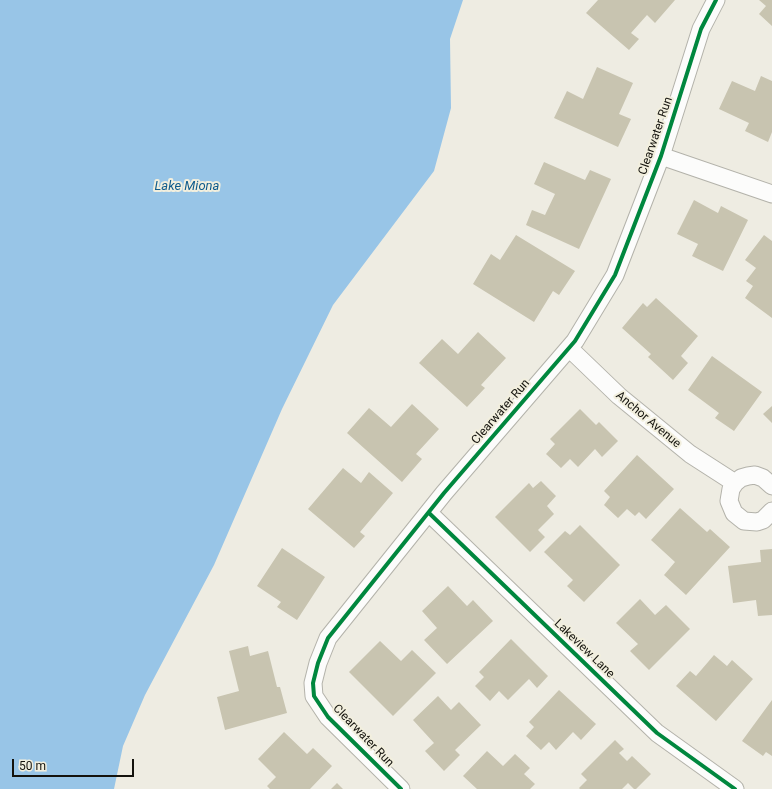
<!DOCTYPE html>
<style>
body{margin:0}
#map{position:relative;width:772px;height:789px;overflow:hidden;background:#eeece2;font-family:Roboto,sans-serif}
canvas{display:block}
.scale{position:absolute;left:12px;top:759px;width:122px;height:18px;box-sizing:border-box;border:2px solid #14130d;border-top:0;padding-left:5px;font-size:12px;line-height:14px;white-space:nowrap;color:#14130d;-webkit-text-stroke:3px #f2efde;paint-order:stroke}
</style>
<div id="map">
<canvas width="772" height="789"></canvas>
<div class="scale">50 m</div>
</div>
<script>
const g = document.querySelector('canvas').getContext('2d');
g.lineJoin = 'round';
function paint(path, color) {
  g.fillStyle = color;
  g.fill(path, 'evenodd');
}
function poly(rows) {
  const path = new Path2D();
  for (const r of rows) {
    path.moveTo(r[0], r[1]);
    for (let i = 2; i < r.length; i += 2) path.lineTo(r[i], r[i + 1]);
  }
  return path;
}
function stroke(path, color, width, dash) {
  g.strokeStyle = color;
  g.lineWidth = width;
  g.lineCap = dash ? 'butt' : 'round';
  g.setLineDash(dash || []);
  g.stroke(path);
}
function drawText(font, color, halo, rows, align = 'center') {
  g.font = font + ' Roboto,sans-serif';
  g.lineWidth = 4;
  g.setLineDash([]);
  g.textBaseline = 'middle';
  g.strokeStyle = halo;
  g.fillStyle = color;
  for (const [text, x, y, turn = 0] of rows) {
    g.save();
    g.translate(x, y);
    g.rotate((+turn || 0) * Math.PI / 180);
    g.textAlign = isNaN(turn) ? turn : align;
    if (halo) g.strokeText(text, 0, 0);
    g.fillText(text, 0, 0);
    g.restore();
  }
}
paint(poly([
 [0,0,463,0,450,39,451,108,434,171,333,305,282,409,214,565,145,695,123,746,114,789,0,789]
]), '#98c5e7');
paint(poly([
 [598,0,675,0,655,23,647,15,631,33,639,39,629,50,586,13],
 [759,0,772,0,772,26,759,14,766,6],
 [597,67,633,83,619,114,631,119,618,147,554,118,567,91,583,99],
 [761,76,772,81,772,132,768,142,745,131,749,123,719,109,732,81,755,91],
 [544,162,585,180,590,170,611,179,579,249,526,225,532,210,545,215,555,194,534,184],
 [694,200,718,213,721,206,748,220,723,271,692,256,698,244,677,234],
 [516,235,575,271,559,295,553,291,534,322,473,284,491,254,500,260],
 [764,235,772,241,772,318,745,298,753,286,746,281,756,268,745,260],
 [656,298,698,336,681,356,688,363,673,380,648,357,651,354,622,328,643,303,647,307],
 [478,332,506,358,481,385,485,388,467,407,419,363,442,339,458,354],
 [712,356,762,392,734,431,715,418,719,413,688,390],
 [412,404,439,429,416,454,422,459,402,482,347,433,369,408,391,427],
 [772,406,772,423,763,414],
 [580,409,596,425,599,422,618,441,602,457,595,449,578,467,570,459,561,468,546,454,555,444,550,439],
 [637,455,674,489,646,519,639,512,635,516,627,509,618,518,604,505,610,497,604,491],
 [343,468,361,483,369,472,393,493,360,532,365,536,354,548,308,509],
 [541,481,556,496,547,506,554,514,538,530,545,537,530,552,495,517,529,483,533,488],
 [680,508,707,532,710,529,730,547,686,595,664,575,675,562,651,540],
 [580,525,620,565,584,602,567,586,573,580,544,552,565,531,570,535],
 [282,548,325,577,297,620,277,607,281,602,257,586],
 [772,549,772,615,758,616,756,600,733,603,728,566,761,562,760,550],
 [448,586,467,606,473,600,493,621,447,664,424,640,437,628,422,611],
 [640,599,655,615,666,605,690,629,649,670,630,651,638,644,616,623],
 [511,639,548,676,537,688,529,679,508,700,499,691,490,701,475,686,484,677,479,672],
 [380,641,401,661,412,650,436,673,393,716,349,672],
 [248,646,250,656,268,651,277,687,280,687,287,713,225,730,217,697,239,691,229,651],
 [714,655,727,666,732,660,753,679,716,721,676,686,690,671,696,676],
 [559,690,596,724,581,740,573,732,556,750,549,742,541,750,526,736,534,727,529,722],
 [438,696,451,710,459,702,481,725,455,750,460,755,444,771,425,751,434,743,413,720],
 [772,700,772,756,766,752,763,756,742,741],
 [284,732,307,754,313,748,332,766,310,789,270,789,267,786,276,777,258,759],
 [615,740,624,749,619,753,627,761,632,756,651,774,636,789,634,789,628,783,622,789,580,789,579,788,587,780,581,774],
 [487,751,503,766,515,754,530,768,524,774,535,784,530,789,477,789,463,776],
 [337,783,343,789,331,789]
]), '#c8c4b0');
const minor = poly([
 [661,156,772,194],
 [569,348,619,396,690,454,735,483],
 [772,486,763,478,755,475,748,476,741,478,735,483,731,489,729,501,734,513,744,521,757,522,763,520,772,511],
 [429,513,657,733,735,789],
 [401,789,328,717,314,696,313,683,318,663,328,638,444,493,575,341,615,275,661,156,701,29,716,0]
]);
stroke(minor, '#b3b2aa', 19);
stroke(minor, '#fcfcfb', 17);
stroke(poly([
 [429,513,657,733,735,789],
 [401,789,328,717,314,696,313,683,318,663,328,638,444,493,575,341,615,275,661,156,701,29,716,0]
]), '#00873e', 4);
drawText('12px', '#14130d', '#f2efde', [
 ["Clearwater Run",656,136,-71],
 ["Clearwater Run",501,412,-49],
 ["Anchor Avenue",648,420,40],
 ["Lakeview Lane",584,649,44],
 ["Clearwater Run",363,736,46]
]);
drawText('italic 13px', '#0f5b8c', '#f2efde', [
 ["Lake Miona",187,187]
]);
</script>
